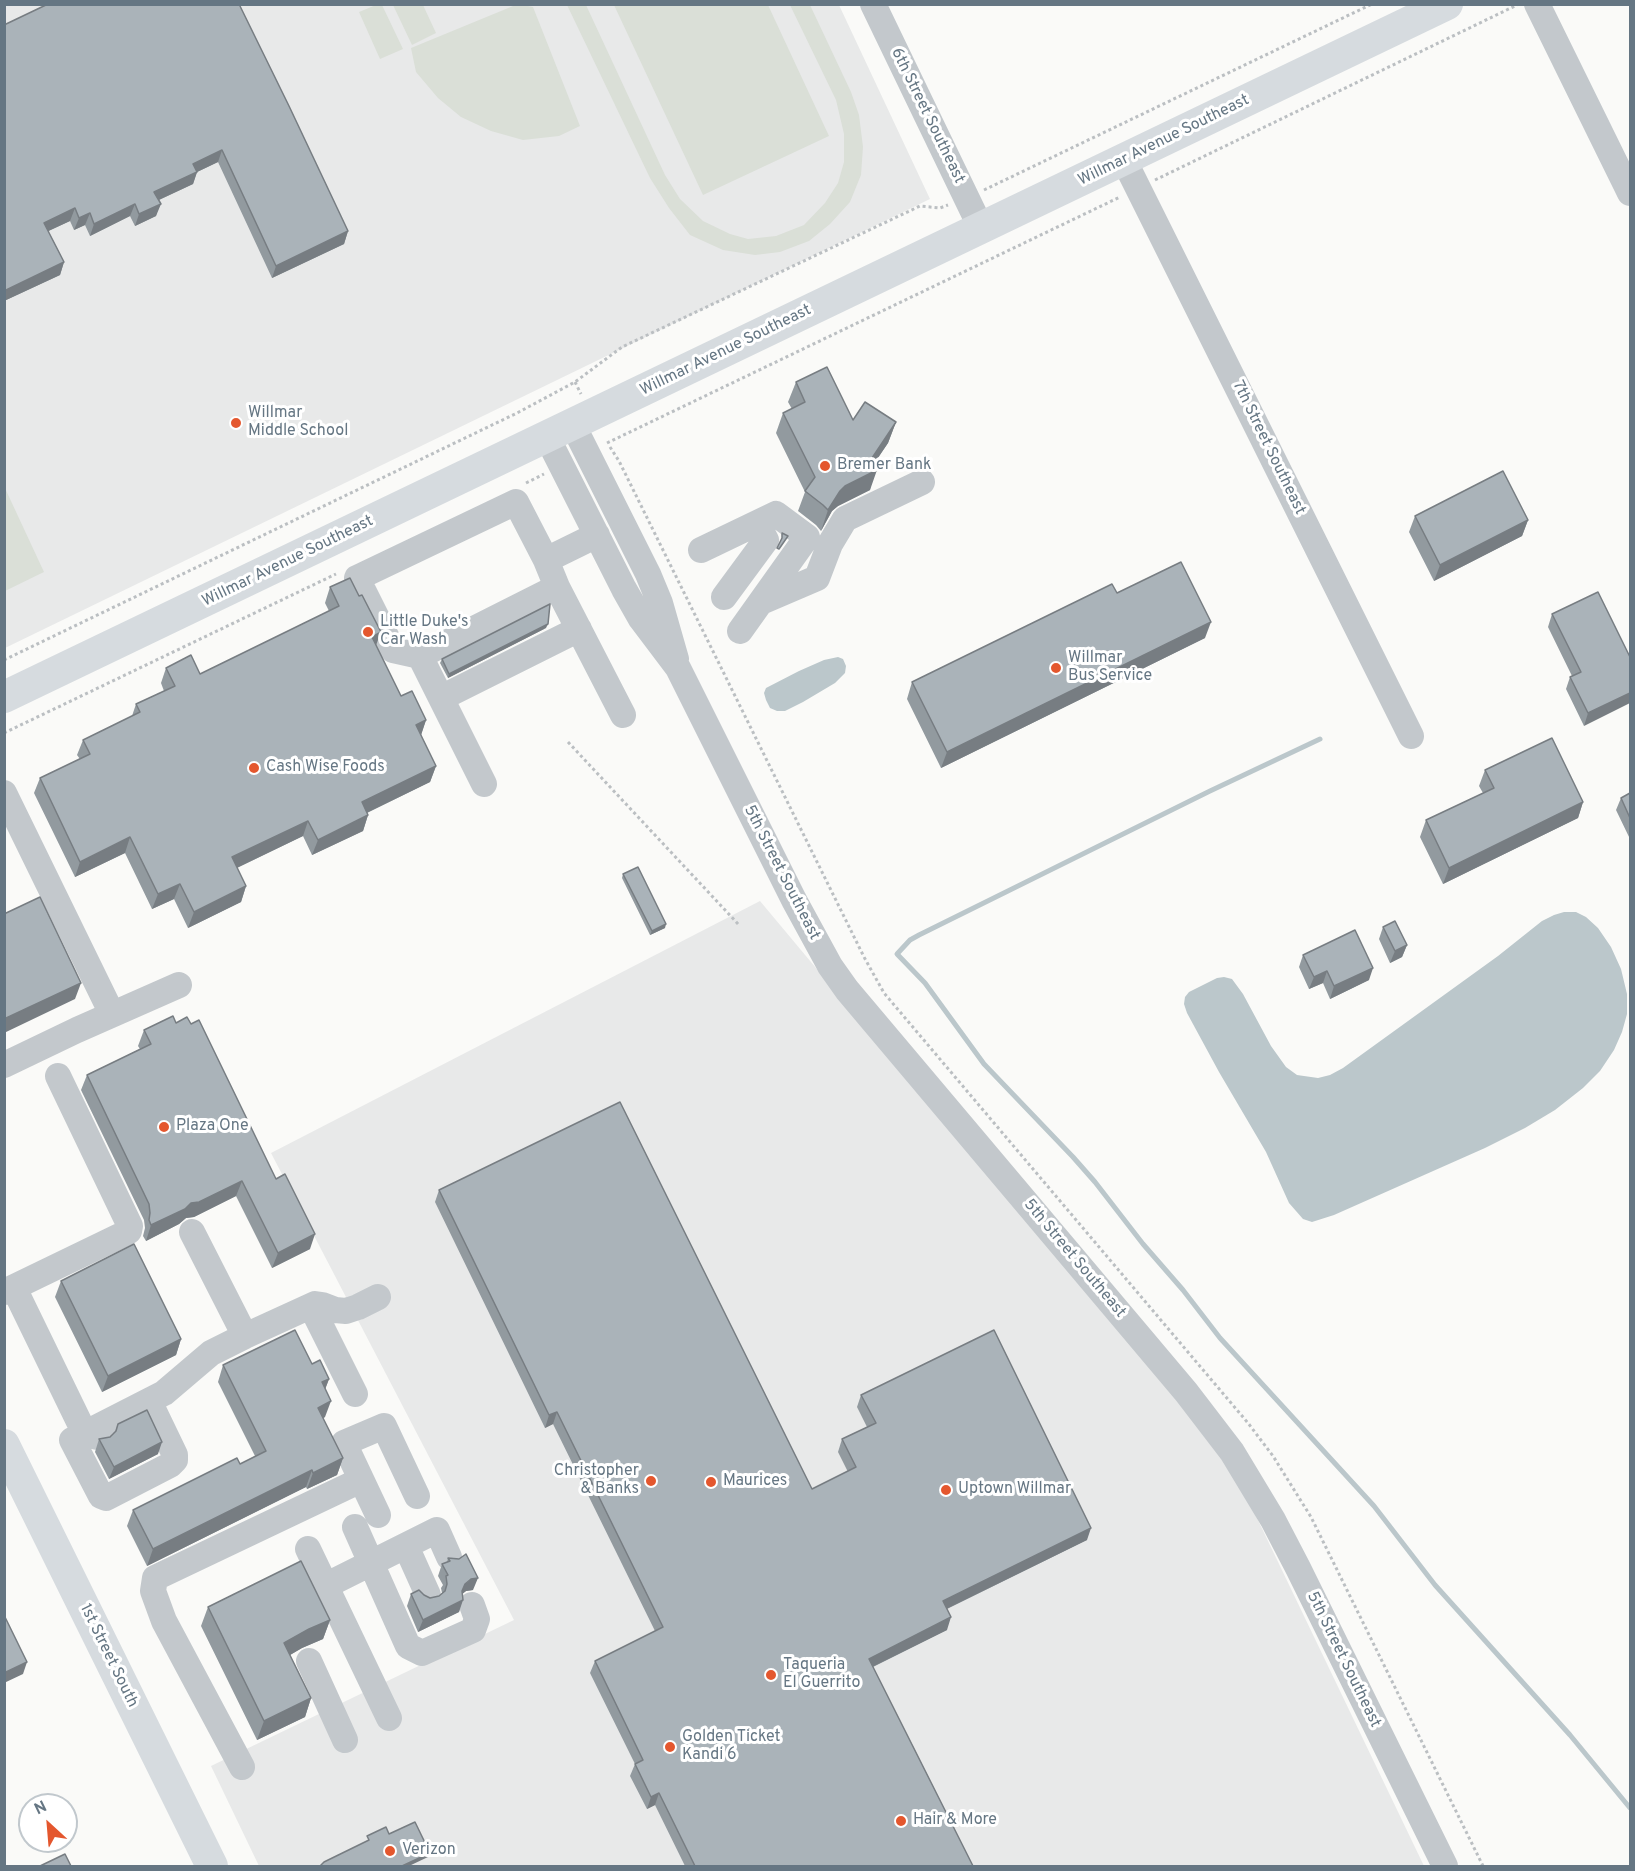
<!DOCTYPE html>
<style>
body{margin:0}
#map{position:relative;width:1635px;height:1871px;overflow:hidden;background:#fafaf8;font-family:Overpass,sans-serif}
canvas{display:block}
.frame{position:absolute;inset:0;border:6px solid #657683;pointer-events:none}
.north{position:absolute;left:18px;top:1793px;width:60px;height:60px;box-sizing:border-box;background:#fff;border:2px solid #c1c8cd;border-radius:50%;rotate:334deg;font-size:16px;font-weight:700;line-height:24px;text-align:center;color:#657683}
.north::after{content:'';display:block;margin:auto;width:21px;height:27px;background:#e4572e;clip-path:polygon(50% 0,100% 100%,50% 72%,0 100%)}
</style>
<div id="map">
<canvas width="1635" height="1871"></canvas>
<div class="frame"></div>
<div class="north">N</div>
</div>
<script>
const g = document.querySelector('canvas').getContext('2d');
g.lineJoin = 'round';
function paint(path, color) {
  g.fillStyle = color;
  g.fill(path, 'evenodd');
}
function poly(rows) {
  const path = new Path2D();
  for (const r of rows) {
    path.moveTo(r[0], r[1]);
    for (let i = 2; i < r.length; i += 2) path.lineTo(r[i], r[i + 1]);
  }
  return path;
}
function stroke(path, color, width, dash) {
  g.strokeStyle = color;
  g.lineWidth = width;
  g.lineCap = dash ? 'butt' : 'round';
  g.setLineDash(dash || []);
  g.stroke(path);
}
function drawText(font, color, halo, rows, align = 'center') {
  g.font = font + ' Overpass,sans-serif';
  g.lineWidth = 6;
  g.setLineDash([]);
  g.textBaseline = 'middle';
  g.strokeStyle = halo;
  g.fillStyle = color;
  for (const [text, x, y, turn = 0] of rows) {
    g.save();
    g.translate(x, y);
    g.rotate((+turn || 0) * Math.PI / 180);
    g.textAlign = isNaN(turn) ? turn : align;
    if (halo) g.strokeText(text, 0, 0);
    g.fillText(text, 0, 0);
    g.restore();
  }
}
paint(poly([
 [5,5,839,5,930,199,5,648],
 [760,901,1232,1466,1424,1866,259,1866,211,1766,514,1620,271,1153]
]), '#e8e9e9');
paint(poly([
 [518,4,533,7,580,126,559,136,523,140,491,131,461,117,438,98,416,72,411,48],
 [376,5,382,5,403,49,380,59,359,12],
 [393,5,423,5,436,33,412,45],
 [567,5,586,5,665,175,680,199,703,221,730,234,748,239,776,236,804,225,825,203,838,183,844,162,844,134,836,100,790,5,810,5,851,92,859,115,863,147,861,175,850,202,830,224,809,241,780,252,755,255,723,250,690,235,669,208,650,178],
 [614,5,768,5,829,136,703,195],
 [4,486,44,572,5,591,4,591]
]), '#dadfd7');
paint(poly([
 [838,657,843,659,846,666,845,673,835,683,803,702,785,711,777,711,770,708,766,700,764,693,766,688,799,671,824,660],
 [1564,912,1576,912,1586,917,1598,928,1611,947,1621,969,1627,994,1627,1014,1622,1032,1614,1050,1600,1071,1583,1088,1555,1110,1525,1128,1485,1148,1334,1215,1312,1222,1303,1219,1289,1203,1266,1152,1219,1072,1187,1013,1184,1004,1185,997,1189,992,1217,978,1224,977,1232,979,1243,994,1271,1046,1286,1067,1297,1075,1318,1078,1330,1075,1343,1068,1498,956,1542,921,1554,915]
]), '#bbc7cb');
stroke(poly([
 [1320,739,1210,791,919,935,910,940,897,954,925,983,984,1064,1073,1157,1095,1182,1143,1244,1183,1290,1220,1338,1374,1506,1435,1585,1570,1735,1630,1808]
]), '#bbc7cb', 5);
stroke(poly([
 [1155,180,1517,5],
 [984,190,1372,4],
 [575,382,581,394],
 [607,443,1120,197],
 [610,447,619,461,864,957,884,993,1248,1423,1273,1456,1311,1517,1483,1866],
 [526,483,544,474],
 [4,660,517,413,575,382,622,347,920,206,940,208,948,205],
 [4,733,336,574],
 [568,742,740,926]
]), '#bbbfc2', 3, [3, 3]);
stroke(poly([
 [873,4,981,228],
 [1537,4,1630,193],
 [1124,160,1411,736],
 [573,425,648,574,660,603,676,659],
 [547,437,624,589,641,619,678,668,794,900,830,966,847,990,1186,1392,1232,1452,1273,1520,1298,1568,1445,1866],
 [701,550,776,514,807,537,740,631],
 [546,560,597,535],
 [724,597,766,540,757,523],
 [761,602,817,578,830,544,845,519,922,482],
 [420,656,393,650,357,578,516,502,546,560,557,587],
 [441,698,579,629],
 [484,784,420,656,557,587,623,715],
 [4,793,112,1014],
 [4,1065,77,1030,179,985],
 [192,1232,245,1336],
 [14,1288,85,1434,97,1437,99,1436],
 [4,1292,124,1234,129,1231,130,1226,58,1076],
 [311,1306,355,1394],
 [149,1401,175,1455,175,1460,170,1465,106,1498,101,1496,72,1440,164,1393,211,1353,245,1336,315,1304,322,1305,335,1310,346,1311,358,1307,378,1297],
 [378,1515,344,1443,384,1426,417,1496],
 [355,1527,408,1646,422,1653,473,1630,477,1619,472,1605],
 [406,1546,428,1595],
 [308,1549,389,1718],
 [325,1586,437,1530,449,1557],
 [309,1661,345,1740],
 [242,1767,164,1621,153,1591,155,1578,361,1480]
]), '#c3c8cc', 26);
stroke(poly([
 [4,697,1447,4],
 [4,1445,212,1866]
]), '#d6dbdf', 32);
paint(poly([
 [48,4,348,231,344,244,272,278,218,162,197,172,193,184,159,200,156,216,135,226,130,216,90,236,85,225,74,230,70,221,48,231,64,262,60,275,4,301,4,25],
 [796,382,853,420,896,422,888,443,874,463,870,490,838,506,832,511,821,531,816,525,798,511,805,492,776,433,783,413,792,409,788,402],
 [1415,516,1528,520,1522,536,1434,581,1409,532],
 [330,587,376,645,401,696,426,720,421,735,436,766,430,782,367,813,368,815,363,831,312,855,303,836,237,868,246,886,241,902,188,928,174,899,152,909,125,853,75,877,34,793,40,778,80,759,77,755,83,740,132,716,136,704,164,691,161,683,166,668,200,674,329,611,325,603],
 [1117,593,1205,638,941,768,907,699,912,682],
 [1552,614,1630,657,1584,726,1566,689,1570,677,1572,676,1548,627],
 [546,628,448,678,440,663,442,659],
 [1485,770,1583,802,1578,818,1443,884,1420,837,1426,820,1483,793,1479,786],
 [1630,793,1630,839,1616,810,1621,798],
 [623,874,665,928,650,935,622,878],
 [1383,927,1407,945,1402,957,1390,963,1379,939],
 [1303,955,1369,980,1330,999,1323,983,1309,989,1299,967],
 [176,1023,310,1249,272,1268,236,1196,194,1217,186,1218,179,1224,146,1241,143,1236,145,1228,144,1220,81,1090,87,1075,140,1049,138,1046,144,1030],
 [439,1190,812,1489,848,1472,838,1452,842,1439,867,1427,857,1407,861,1395,1087,1540,947,1609,947,1630,873,1667,973,1866,685,1866,655,1805,647,1809,630,1776,635,1764,590,1673,595,1661,655,1631,553,1424,545,1428,435,1202],
 [61,1281,181,1339,176,1355,102,1392,55,1297],
 [312,1364,329,1379,325,1389,325,1417,323,1418,343,1458,337,1475,307,1489,306,1487,147,1566,127,1526,133,1510,240,1464,255,1456,218,1382,223,1365],
 [118,1424,158,1454,109,1479,95,1452,99,1439,110,1437,115,1432],
 [448,1558,473,1590,466,1591,462,1594,459,1612,418,1632,407,1606,411,1594,424,1595,430,1598,439,1596,442,1593,441,1588,443,1585,438,1576,442,1564,447,1562],
 [208,1607,330,1620,323,1639,302,1648,290,1655,311,1698,305,1717,257,1740,201,1626]
]), '#929a9f');
paint(poly([
 [222,150,218,162,197,172,193,184,150,204,154,192,193,164],
 [135,204,130,216,90,236,94,224],
 [161,204,156,216,135,226,139,214],
 [75,208,70,221,40,235,44,223],
 [90,213,85,225,74,230,79,218],
 [348,231,344,244,272,278,276,266],
 [64,262,60,275,4,301,4,291],
 [896,422,888,443,866,476,877,470,870,490,838,506,832,511,821,531,828,510,840,491,872,458],
 [1528,520,1522,536,1434,581,1440,565],
 [1211,622,1205,638,941,768,947,752],
 [548,624,546,628,448,678,449,674],
 [381,632,375,648,372,637],
 [1630,693,1630,703,1584,726,1588,713],
 [426,720,421,735,416,725],
 [436,766,430,782,356,818,362,802],
 [1583,802,1578,818,1443,884,1449,868],
 [368,815,363,831,312,855,318,840],
 [308,821,303,836,226,873,232,857],
 [130,837,125,853,75,877,80,862],
 [180,884,174,899,152,909,158,894],
 [246,886,241,902,188,928,194,912],
 [666,924,665,928,650,935,652,931],
 [1407,945,1402,957,1390,963,1395,951],
 [1373,968,1369,980,1330,999,1334,986],
 [1327,971,1323,983,1309,989,1314,977],
 [81,983,75,999,4,1033,4,1019],
 [242,1181,236,1196,194,1217,186,1218,179,1224,146,1241,151,1225,191,1203],
 [315,1234,310,1249,272,1268,278,1253],
 [181,1339,176,1355,102,1392,108,1376],
 [329,1379,323,1395,322,1382],
 [331,1401,325,1417,312,1424,318,1408],
 [557,1412,553,1424,545,1428,549,1415],
 [162,1442,158,1454,109,1479,114,1467],
 [343,1458,337,1475,307,1489,313,1473],
 [312,1470,306,1487,147,1566,153,1549],
 [1091,1528,1087,1540,938,1613,943,1601],
 [478,1578,473,1590,466,1591,460,1596,463,1600,459,1612,418,1632,423,1620,465,1584,471,1579],
 [951,1617,947,1630,864,1671,869,1659],
 [330,1620,323,1639,302,1648,278,1662,284,1643,309,1629],
 [27,1662,23,1674,4,1683,4,1673],
 [311,1698,305,1717,257,1740,264,1721],
 [659,1793,655,1805,647,1809,651,1797],
 [430,1853,428,1857,409,1866,402,1866]
]), '#777d82');
const building = poly([
 [48,4,239,4,289,106,348,231,276,266,222,150,193,164,197,172,154,192,161,204,139,214,135,204,94,224,90,213,79,218,75,208,44,223,64,262,4,291,4,25,48,4],
 [827,367,853,420,865,402,896,422,872,458,877,470,845,486,840,491,828,510,823,505,805,491,815,477,783,413,805,402,796,382,827,367],
 [1503,471,1528,520,1440,565,1415,516,1503,471],
 [782,533,788,536,779,549,777,548,782,538,782,533],
 [1181,562,1211,622,947,752,912,682,1112,584,1117,593,1181,562],
 [350,578,359,596,362,595,381,632,372,637,401,696,412,691,426,720,416,725,436,766,362,802,368,815,318,840,308,821,232,857,246,886,194,912,180,884,158,894,130,837,80,862,40,778,90,754,83,740,140,712,136,704,175,686,166,668,191,655,200,674,339,606,330,587,350,578],
 [1598,592,1630,657,1630,693,1588,713,1570,677,1581,672,1552,614,1598,592],
 [550,604,548,624,449,674,442,659,550,604],
 [1552,738,1583,802,1449,868,1426,820,1494,788,1485,770,1552,738],
 [1630,793,1630,818,1621,798,1630,793],
 [638,867,666,924,652,931,623,874,638,867],
 [40,897,81,983,4,1019,4,914,40,897],
 [1395,921,1407,945,1395,951,1383,927,1395,921],
 [1355,930,1373,968,1334,986,1327,971,1314,977,1303,955,1355,930],
 [173,1016,176,1023,187,1017,191,1024,199,1020,276,1179,285,1174,315,1234,278,1253,242,1181,199,1202,191,1203,185,1209,151,1225,149,1220,150,1213,149,1204,87,1075,151,1044,144,1030,173,1016],
 [620,1102,812,1489,856,1467,842,1439,876,1423,861,1395,994,1330,1091,1528,943,1601,951,1617,869,1659,973,1866,695,1866,659,1793,651,1797,635,1764,643,1760,595,1661,663,1627,557,1412,549,1415,439,1190,620,1102],
 [134,1244,181,1339,108,1376,61,1281,134,1244],
 [295,1330,312,1364,320,1360,329,1379,322,1382,331,1401,318,1408,343,1458,313,1473,312,1470,153,1549,133,1510,237,1458,240,1464,266,1451,223,1365,295,1330],
 [147,1410,162,1442,114,1467,99,1439,110,1437,116,1431,118,1424,147,1410],
 [466,1554,478,1578,471,1579,465,1584,462,1591,463,1600,423,1620,411,1594,419,1590,424,1595,430,1598,439,1596,445,1591,447,1584,446,1576,448,1575,442,1564,450,1561,448,1558,459,1559,466,1554],
 [301,1561,330,1620,309,1629,284,1643,311,1698,264,1721,208,1607,301,1561],
 [4,1615,27,1662,4,1673,4,1615],
 [415,1822,430,1853,402,1866,320,1866,324,1862,369,1840,367,1836,386,1827,389,1834,415,1822],
 [65,1854,71,1866,40,1866,65,1854]
]);
paint(building, '#aab3b9');
stroke(building, '#777d82', 1.5);
for (const [x, y, r, color] of [
 [236,423,6,"#e4572e"],
 [825,466,6,"#e4572e"],
 [368,632,6,"#e4572e"],
 [1056,668,6,"#e4572e"],
 [254,768,6,"#e4572e"],
 [164,1127,6,"#e4572e"],
 [651,1481,6,"#e4572e"],
 [711,1482,6,"#e4572e"],
 [946,1490,6,"#e4572e"],
 [771,1675,6,"#e4572e"],
 [670,1747,6,"#e4572e"],
 [901,1821,6,"#e4572e"],
 [390,1851,6,"#e4572e"]
]) {
  const dot = new Path2D();
  dot.arc(x, y, r, 0, 2 * Math.PI);
  g.fillStyle = color;
  g.fill(dot);
  stroke(dot, '#fff', 2);
}
drawText('16px', '#657683', '#fff', [
 ["6th Street Southeast",927,116,64],
 ["Willmar Avenue Southeast",1164,141,-26],
 ["Willmar Avenue Southeast",726,351,-26],
 ["7th Street Southeast",1268,448,64],
 ["Willmar Avenue Southeast",288,562,-26],
 ["5th Street Southeast",781,873,63],
 ["5th Street Southeast",1074,1259,50],
 ["1st Street South",108,1656,64],
 ["5th Street Southeast",1343,1660,64]
]);
drawText('16px', '#657683', '#fff', [
 ["Willmar",248,414],
 ["Middle School",248,432],
 ["Bremer Bank",837,466],
 ["Little Duke's",380,623],
 ["Car Wash",380,641],
 ["Willmar",1068,659],
 ["Bus Service",1068,677],
 ["Cash Wise Foods",266,768],
 ["Plaza One",176,1127],
 ["Christopher",639,1472,"right"],
 ["& Banks",639,1490,"right"],
 ["Maurices",723,1482],
 ["Uptown Willmar",958,1490],
 ["Taqueria",783,1666],
 ["El Guerrito",783,1684],
 ["Golden Ticket",682,1738],
 ["Kandi 6",682,1756],
 ["Hair & More",913,1821],
 ["Verizon",402,1851]
], 'left');
</script>
